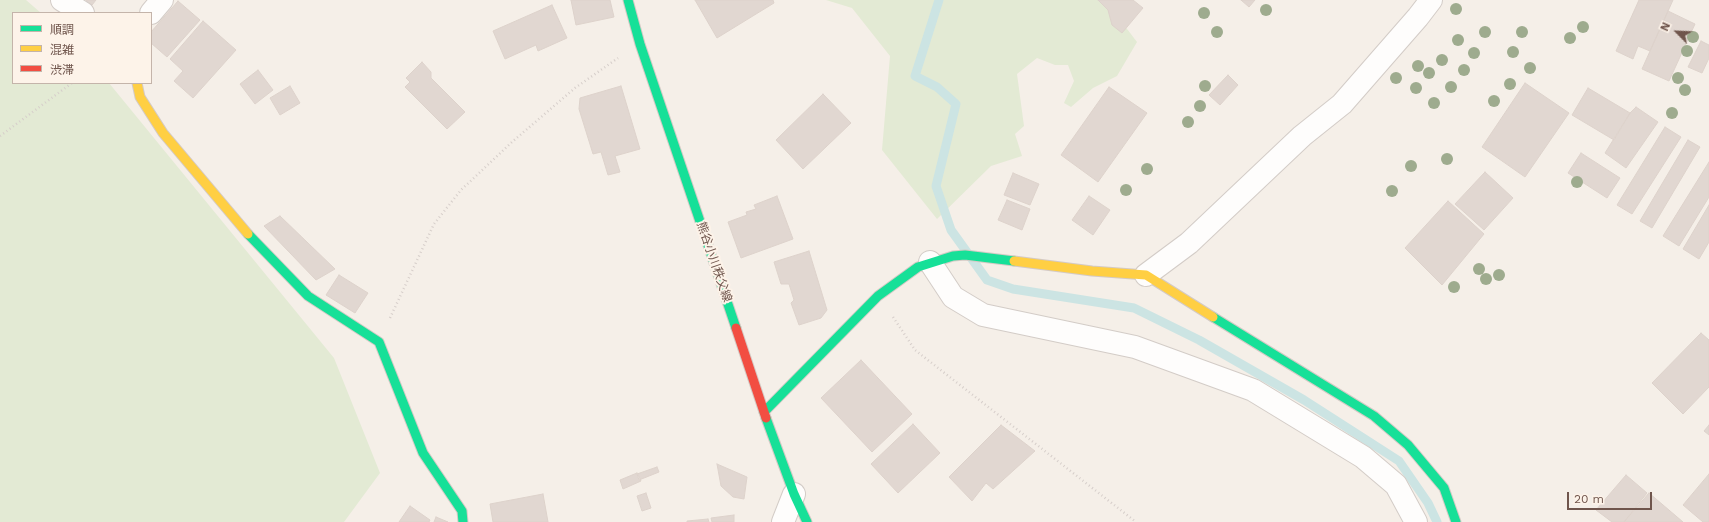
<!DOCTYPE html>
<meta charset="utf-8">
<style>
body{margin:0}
#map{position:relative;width:1709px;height:522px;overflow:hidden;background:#f5efe8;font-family:"Work Sans","Noto Sans JP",sans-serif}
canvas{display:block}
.legend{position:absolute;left:12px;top:12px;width:140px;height:72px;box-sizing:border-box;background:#fdf3e9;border:1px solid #c4b4aa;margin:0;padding:5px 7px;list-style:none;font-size:12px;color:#6f554c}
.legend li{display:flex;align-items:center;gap:8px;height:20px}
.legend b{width:20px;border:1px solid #c4b4aa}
.north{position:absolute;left:1657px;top:12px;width:40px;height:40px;-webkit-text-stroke:3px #fdf3e9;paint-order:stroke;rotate:294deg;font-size:11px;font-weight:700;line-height:16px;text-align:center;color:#6f554c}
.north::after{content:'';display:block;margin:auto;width:14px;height:18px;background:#6f554c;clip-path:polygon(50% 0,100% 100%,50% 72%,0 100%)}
.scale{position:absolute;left:1567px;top:492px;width:85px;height:18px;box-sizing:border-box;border:2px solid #6f554c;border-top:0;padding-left:5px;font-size:12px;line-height:14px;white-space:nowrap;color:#6f554c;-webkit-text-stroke:3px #fdf3e9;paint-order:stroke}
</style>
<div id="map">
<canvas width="1709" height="522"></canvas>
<ul class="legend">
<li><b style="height:5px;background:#16e098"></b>順調</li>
<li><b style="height:5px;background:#ffcf43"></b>混雑</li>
<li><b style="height:5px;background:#f24e42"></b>渋滞</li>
</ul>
<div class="north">N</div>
<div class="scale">20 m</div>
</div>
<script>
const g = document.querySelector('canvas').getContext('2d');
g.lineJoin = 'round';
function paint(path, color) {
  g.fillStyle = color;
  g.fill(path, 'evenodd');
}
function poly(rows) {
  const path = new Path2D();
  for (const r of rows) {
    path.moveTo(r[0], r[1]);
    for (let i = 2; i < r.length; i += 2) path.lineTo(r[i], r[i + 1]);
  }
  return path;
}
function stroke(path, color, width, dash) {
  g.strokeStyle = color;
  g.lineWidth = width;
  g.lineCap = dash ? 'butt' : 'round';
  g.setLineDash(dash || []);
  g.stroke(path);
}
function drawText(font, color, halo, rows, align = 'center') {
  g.font = font + ' "Work Sans","Noto Sans JP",sans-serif';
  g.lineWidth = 4;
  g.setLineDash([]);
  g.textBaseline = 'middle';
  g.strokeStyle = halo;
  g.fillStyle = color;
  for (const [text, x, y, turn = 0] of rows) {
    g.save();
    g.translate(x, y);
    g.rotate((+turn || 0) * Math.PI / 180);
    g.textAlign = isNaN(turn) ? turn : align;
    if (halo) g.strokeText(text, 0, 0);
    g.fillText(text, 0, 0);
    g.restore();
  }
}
paint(poly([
 [0,0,26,0,41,13,13,13,13,83,109,83,334,358,380,473,344,522,0,522],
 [826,0,1105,0,1137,42,1117,76,1093,88,1071,107,1064,103,1074,81,1068,65,1055,65,1037,58,1017,74,1024,126,1015,134,1022,156,991,166,937,219,882,150,890,56,852,8]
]), '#e3ead4');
stroke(poly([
 [939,0,915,76,937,87,956,104,936,186,951,230,987,280,1013,289,1134,308,1199,340,1304,400,1399,461,1428,503,1437,522]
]), '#cce4e3', 9);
const building = poly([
 [86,0,96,0,92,5,86,0],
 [571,0,610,0,614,17,576,25,571,0],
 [695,0,773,0,774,3,717,38,695,0],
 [1098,0,1133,0,1143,8,1122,33,1112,25,1108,10,1098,0],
 [1241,0,1255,0,1249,7,1241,0],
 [1639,0,1673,0,1650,51,1638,46,1633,59,1616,51,1639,0],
 [178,1,200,20,167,57,151,43,151,32,178,1],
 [552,5,567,38,538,51,536,45,505,59,493,31,552,5],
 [1668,11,1695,24,1669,81,1642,69,1668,11],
 [203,21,236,50,193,98,174,81,183,71,170,59,203,21],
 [1701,41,1709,45,1709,58,1702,73,1688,67,1701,41],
 [422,62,431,72,431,78,465,112,447,129,405,87,410,82,406,78,422,62],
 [258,70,273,90,255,104,240,84,258,70],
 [1228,75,1238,85,1220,105,1209,95,1228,75],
 [1525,83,1569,113,1525,177,1482,147,1525,83],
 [290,86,300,103,280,115,270,98,290,86],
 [621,86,640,149,615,156,620,172,608,175,601,152,593,154,579,109,580,98,621,86],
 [1109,87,1147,113,1098,182,1061,155,1109,87],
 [1588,88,1630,113,1614,140,1572,115,1588,88],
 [823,94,851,123,803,169,776,140,823,94],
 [1636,107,1658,122,1626,168,1605,153,1630,113,1636,107],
 [1665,127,1681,137,1632,214,1617,205,1665,127],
 [1688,140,1700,147,1652,228,1640,221,1688,140],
 [1581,153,1620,178,1607,198,1568,173,1581,153],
 [1709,162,1709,197,1679,246,1663,236,1709,162],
 [1485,172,1513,198,1484,230,1455,204,1485,172],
 [1013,173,1039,184,1030,205,1004,195,1013,173],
 [777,196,793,239,741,258,728,222,747,215,746,212,756,209,754,205,777,196],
 [1089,196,1110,210,1093,235,1072,220,1089,196],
 [1007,200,1030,209,1022,230,998,220,1007,200],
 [1448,201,1484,234,1442,285,1405,248,1448,201],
 [1709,205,1709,242,1699,259,1683,249,1709,205],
 [280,216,335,269,316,280,264,226,280,216],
 [809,251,827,310,821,318,799,325,791,303,794,300,789,284,781,284,774,262,809,251],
 [339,275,368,293,355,313,326,295,339,275],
 [1701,333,1709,340,1709,387,1683,414,1652,383,1701,333],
 [861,360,912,414,872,452,821,398,861,360],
 [913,424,940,453,898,493,871,464,913,424],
 [1001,425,1035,451,993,489,986,483,972,501,949,477,1001,425],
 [1709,425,1709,435,1704,431,1709,425],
 [717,464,747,477,744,499,733,497,721,486,717,464],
 [657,467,659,472,639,480,637,474,657,467],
 [637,473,641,481,623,489,620,480,637,473],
 [1709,474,1709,522,1703,522,1683,505,1709,474],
 [1626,475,1647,493,1624,522,1612,522,1596,510,1626,475],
 [646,493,651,508,642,511,637,496,646,493],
 [1649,493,1683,522,1624,522,1649,493],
 [543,494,548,522,493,522,490,504,543,494],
 [410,506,430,520,429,522,399,522,410,506],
 [734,515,734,522,712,522,711,518,734,515],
 [436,517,448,522,434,522,436,517],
 [708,519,709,522,687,522,687,521,708,519]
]);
paint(building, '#e1d7d1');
stroke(building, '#ddd2cb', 1);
const street = poly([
 [62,0,83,13],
 [151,13,162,0],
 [930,262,953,297,983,315,1135,347,1253,390,1363,457,1396,485,1416,522],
 [1146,275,1189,243,1302,136,1342,104,1418,17,1431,0],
 [783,522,794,494]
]);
const fast = poly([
 [628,0,640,44,736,328],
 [248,234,308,296,379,342,423,453,462,511,463,522],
 [1213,317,1374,416,1408,445,1444,488,1456,522],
 [764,412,878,296,918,267,953,256,965,255,1014,261],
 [766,418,794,494,807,522]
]);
const slow = poly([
 [137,83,140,97,163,133,248,234],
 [1014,261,1092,271,1146,275,1213,317]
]);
const jam = poly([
 [736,328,766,418]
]);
stroke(street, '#d3ccc7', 24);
stroke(fast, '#d4cac5', 11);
stroke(slow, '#d4cac5', 11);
stroke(jam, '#d4cac5', 11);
stroke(poly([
 [0,136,72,83],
 [893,317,915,350,1136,522],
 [390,318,434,224,461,190,512,142,575,88,618,58]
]), '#d6ceca', 2.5, [1, 3]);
stroke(street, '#fefdfc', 22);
stroke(fast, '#16e098', 9);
stroke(slow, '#ffcf43', 9);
stroke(jam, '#f24e42', 9);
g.fillStyle = '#9eab8e';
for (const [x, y] of [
 [1456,9],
 [1266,10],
 [1204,13],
 [1583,27],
 [1217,32],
 [1485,32],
 [1522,32],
 [1693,37],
 [1570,38],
 [1458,40],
 [1687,51],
 [1513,52],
 [1474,53],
 [1442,60],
 [1418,66],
 [1530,68],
 [1464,70],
 [1429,73],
 [1396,78],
 [1678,78],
 [1510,84],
 [1205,86],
 [1451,87],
 [1416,88],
 [1685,90],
 [1494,101],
 [1434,103],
 [1200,106],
 [1672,113],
 [1188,122],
 [1447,159],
 [1411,166],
 [1147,169],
 [1577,182],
 [1126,190],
 [1392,191],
 [1479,269],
 [1499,275],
 [1486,279],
 [1454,287]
]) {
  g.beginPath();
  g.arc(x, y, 6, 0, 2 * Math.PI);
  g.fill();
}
drawText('12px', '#6f554c', '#fdf3e9', [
 ["熊谷小川秩父線",714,262,71]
]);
</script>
